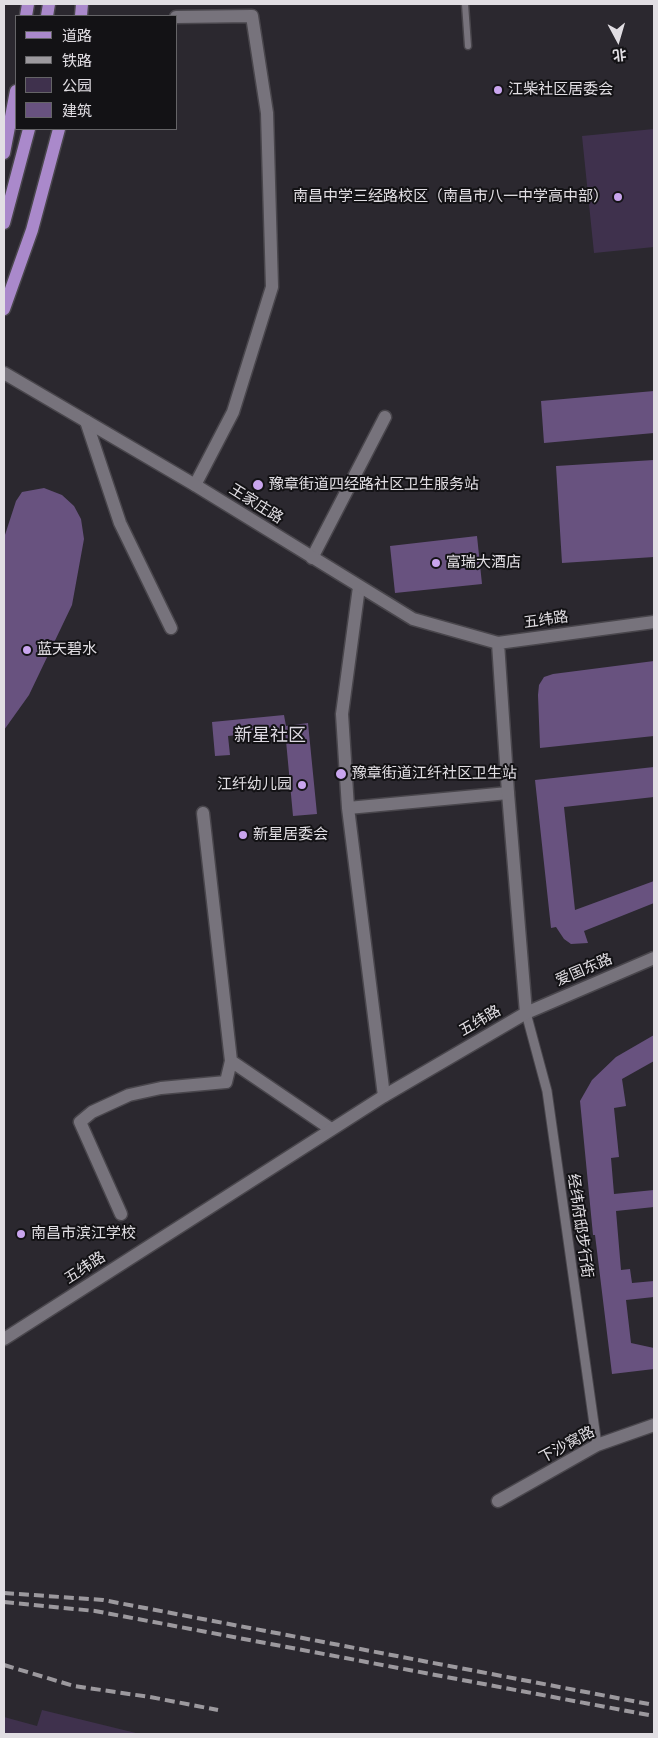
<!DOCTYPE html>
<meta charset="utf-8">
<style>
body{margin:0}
#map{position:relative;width:658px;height:1738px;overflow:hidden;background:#2b282f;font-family:Cabin,"Noto Sans SC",sans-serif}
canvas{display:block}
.frame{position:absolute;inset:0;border:5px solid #e1dee3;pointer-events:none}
.legend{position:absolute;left:15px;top:15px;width:162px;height:115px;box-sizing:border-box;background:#131215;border:1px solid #656467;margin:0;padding:6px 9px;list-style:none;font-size:15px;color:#e1dee3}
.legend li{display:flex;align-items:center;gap:10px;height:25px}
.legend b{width:25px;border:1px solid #656467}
.north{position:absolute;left:593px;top:15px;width:50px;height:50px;-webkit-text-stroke:4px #131215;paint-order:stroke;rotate:174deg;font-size:14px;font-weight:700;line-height:20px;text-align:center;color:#e1dee3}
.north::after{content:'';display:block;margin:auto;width:18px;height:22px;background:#e1dee3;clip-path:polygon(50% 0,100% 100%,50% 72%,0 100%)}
</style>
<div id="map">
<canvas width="658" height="1738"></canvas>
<div class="frame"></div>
<ul class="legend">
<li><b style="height:6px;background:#aa89cb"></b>道路</li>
<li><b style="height:6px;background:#9c999e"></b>铁路</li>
<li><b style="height:14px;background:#3f314d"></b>公园</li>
<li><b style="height:14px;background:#68527f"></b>建筑</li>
</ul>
<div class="north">北</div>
</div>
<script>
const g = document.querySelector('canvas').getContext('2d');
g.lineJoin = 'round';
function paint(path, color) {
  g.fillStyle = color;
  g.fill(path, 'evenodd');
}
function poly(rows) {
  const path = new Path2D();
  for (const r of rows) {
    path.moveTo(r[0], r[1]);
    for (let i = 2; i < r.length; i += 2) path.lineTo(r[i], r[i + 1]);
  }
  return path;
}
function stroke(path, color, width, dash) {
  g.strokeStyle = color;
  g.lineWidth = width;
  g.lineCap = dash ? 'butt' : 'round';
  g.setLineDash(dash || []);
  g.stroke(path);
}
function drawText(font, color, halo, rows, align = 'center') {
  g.font = font + ' Cabin,"Noto Sans SC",sans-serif';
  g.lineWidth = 4;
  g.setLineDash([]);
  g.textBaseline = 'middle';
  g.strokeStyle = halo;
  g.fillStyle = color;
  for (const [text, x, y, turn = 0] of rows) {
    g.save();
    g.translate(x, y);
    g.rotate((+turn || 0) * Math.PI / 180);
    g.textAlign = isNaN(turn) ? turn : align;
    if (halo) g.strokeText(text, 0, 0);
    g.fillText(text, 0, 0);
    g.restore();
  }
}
paint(poly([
 [654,129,654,247,594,253,582,136],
 [42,1710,140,1734,4,1734,4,1717,37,1726]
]), '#3f314d');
paint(poly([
 [654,391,654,433,544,443,541,401],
 [654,460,654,557,562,563,556,466],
 [44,488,62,495,74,506,81,519,84,539,72,605,29,695,4,730,4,538,16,501,22,492],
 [477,536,482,584,395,593,390,546],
 [654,661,654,736,540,748,538,695,539,685,544,677,553,674],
 [284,715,286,726,308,723,317,814,293,816,285,730,228,736,230,755,215,756,212,722],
 [654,767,654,797,564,807,575,910,654,881,654,903,584,931,588,943,571,944,564,939,556,927,551,928,535,780],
 [654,1035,654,1061,622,1079,626,1106,614,1108,619,1157,611,1158,614,1194,654,1190,654,1207,616,1211,621,1270,630,1269,632,1283,654,1281,654,1297,626,1300,631,1343,654,1348,654,1369,612,1374,595,1235,593,1235,580,1101,592,1080,616,1057]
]), '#68527f');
const service = poly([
 [465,4,468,46]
]);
const pedestrian = poly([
 [526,1013,547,1091,597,1445]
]);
const minor = poly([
 [176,17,252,16,267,113,272,287,233,412,195,485],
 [86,421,120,523,171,628],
 [312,558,385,417],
 [359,587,342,714,348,808,384,1096],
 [348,808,508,793],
 [203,813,231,1061,331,1129],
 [121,1214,80,1122,92,1112,129,1095,161,1088,226,1082,231,1061]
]);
const tertiary = poly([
 [4,373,195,485,413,619,498,643,654,622],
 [498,643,508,793,526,1013],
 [4,1339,384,1096,526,1013,654,958],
 [498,1501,597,1445,654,1425]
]);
const primary = poly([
 [26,16,28,4],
 [47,16,49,4],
 [81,16,82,4],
 [4,153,16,91],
 [4,223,29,129],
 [4,309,32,230,59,129]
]);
stroke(service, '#49464c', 9);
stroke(pedestrian, '#49464c', 11);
stroke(minor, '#49464c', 15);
stroke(tertiary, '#49464c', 15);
stroke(primary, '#49464c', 15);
stroke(service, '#77737c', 6);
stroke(pedestrian, '#77737c', 9);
stroke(minor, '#77737c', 12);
stroke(tertiary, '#77737c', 12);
stroke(primary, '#aa89cb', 12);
stroke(poly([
 [4,1593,103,1600,654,1705],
 [4,1602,95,1611,654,1716],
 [4,1665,74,1686,150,1697,218,1710]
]), '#9c999e', 4, [10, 5]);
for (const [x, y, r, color] of [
 [498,90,5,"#c9a5ee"],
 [618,197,5,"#c9a5ee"],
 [258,485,6,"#c9a5ee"],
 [436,563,5,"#c9a5ee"],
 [27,650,5,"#c9a5ee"],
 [341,774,6,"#c9a5ee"],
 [302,785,5,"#c9a5ee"],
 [243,835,5,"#c9a5ee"],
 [21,1234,5,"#c9a5ee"]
]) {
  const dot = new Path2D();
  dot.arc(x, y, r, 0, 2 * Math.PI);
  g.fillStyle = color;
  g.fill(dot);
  stroke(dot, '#131215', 2);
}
drawText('15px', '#e1dee3', '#131215', [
 ["江柴社区居委会",508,90],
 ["南昌中学三经路校区（南昌市八一中学高中部）",608,197,"right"],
 ["豫章街道四经路社区卫生服务站",269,485],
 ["富瑞大酒店",446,563],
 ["蓝天碧水",37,650],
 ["豫章街道江纤社区卫生站",352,774],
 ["江纤幼儿园",292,785,"right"],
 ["新星居委会",253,835],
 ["南昌市滨江学校",31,1234]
], 'left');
drawText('15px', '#e1dee3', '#131215', [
 ["王家庄路",256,504,32],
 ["五纬路",546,620,-8],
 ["爱国东路",584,970,-23],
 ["五纬路",480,1021,-30],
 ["经纬府邸步行街",580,1226,82],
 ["五纬路",85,1268,-33],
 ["下沙窝路",567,1445,-28]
]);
drawText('18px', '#ddd9e2', '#131215', [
 ["新星社区",270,736]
]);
</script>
